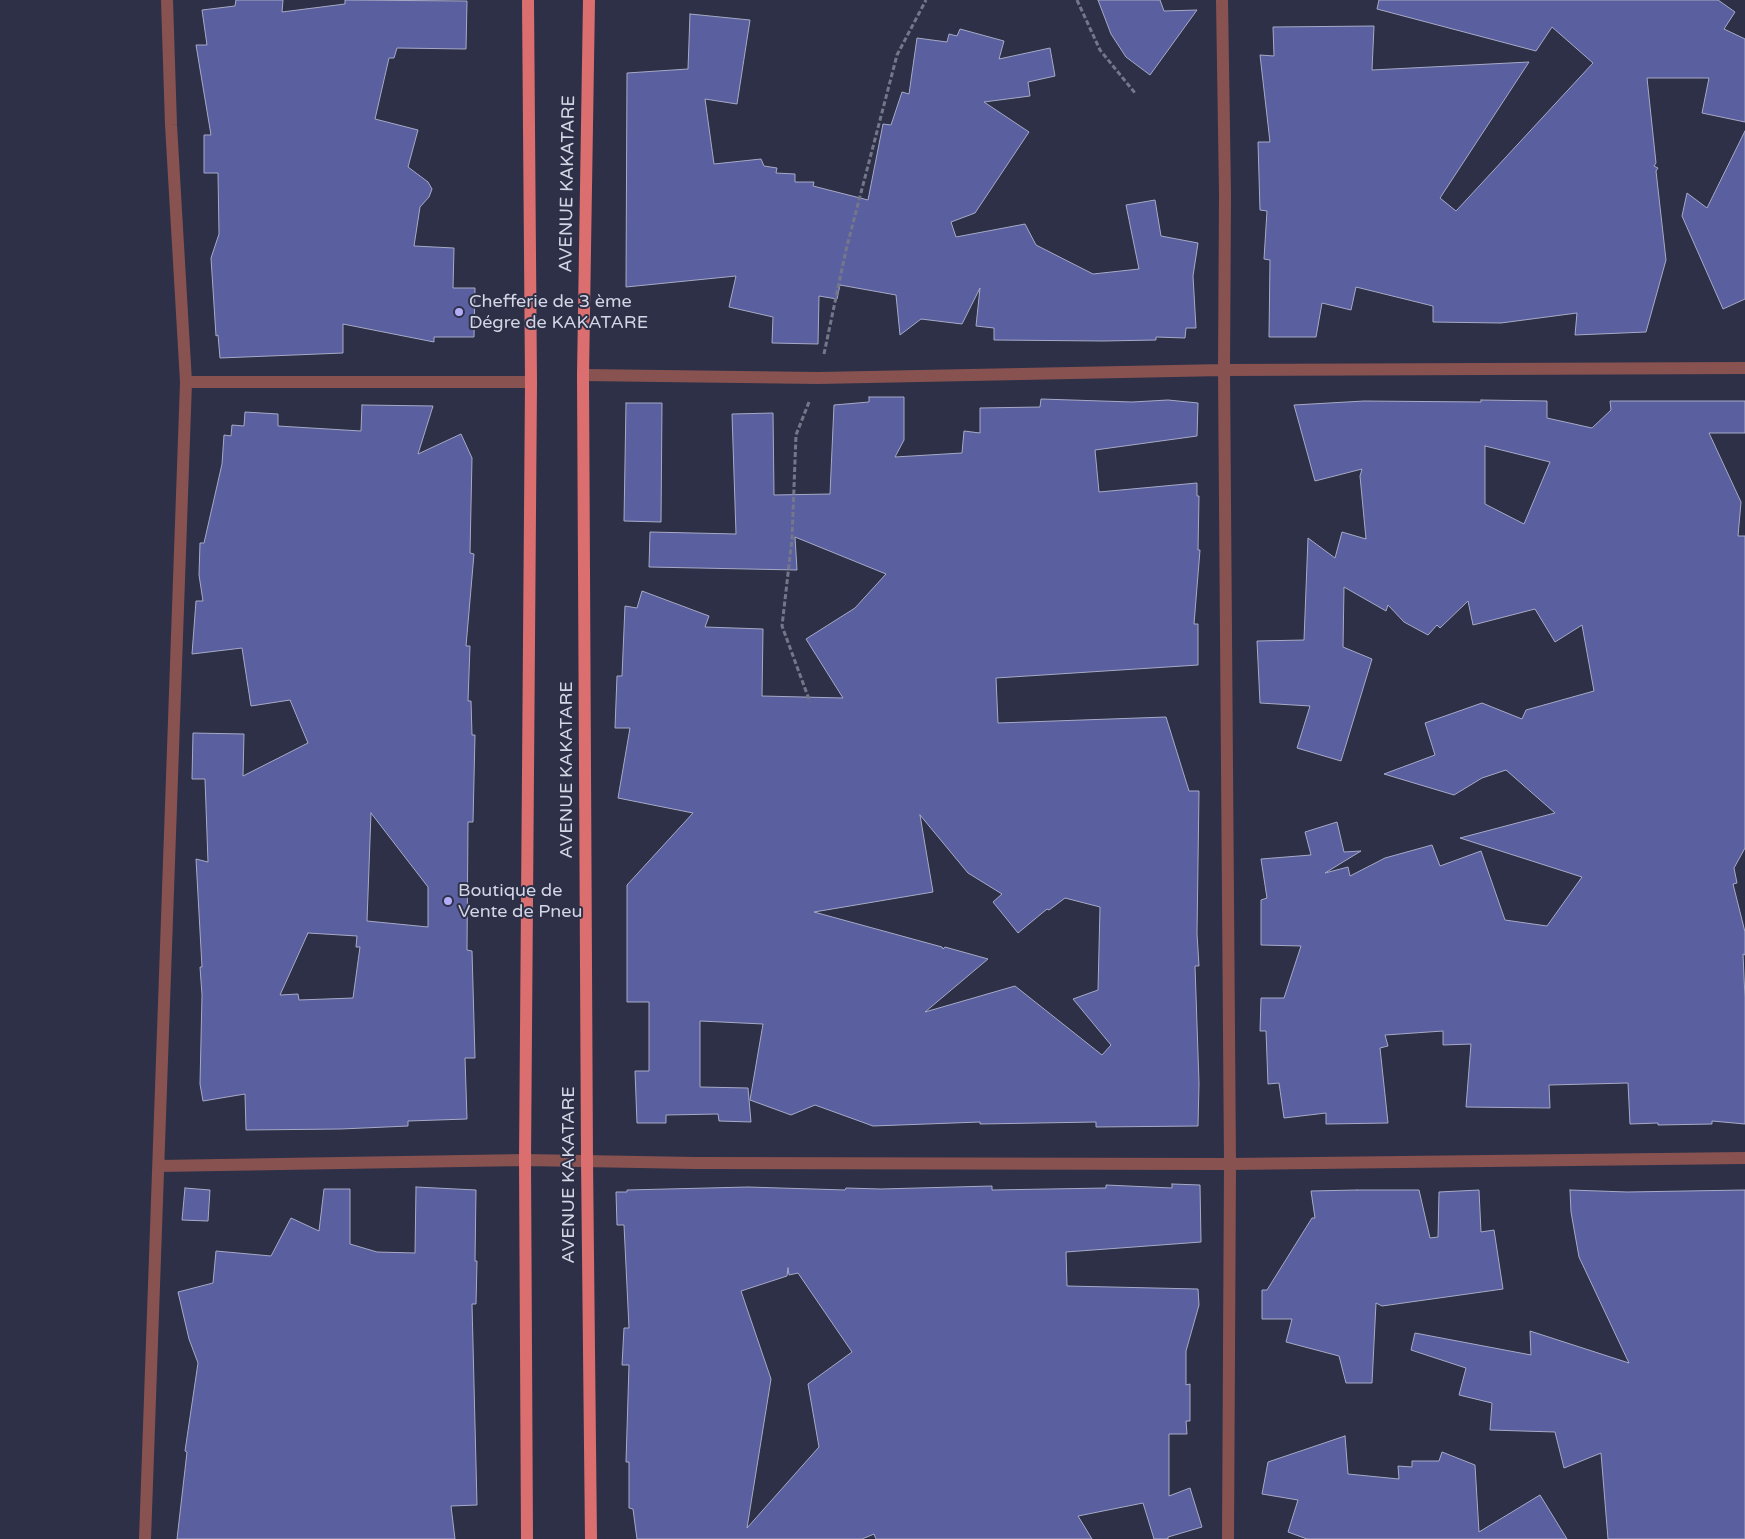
<!DOCTYPE html>
<meta charset="utf-8">
<style>
body{margin:0}
canvas{display:block;background:#2d3047}
</style>
<canvas width="1745" height="1539"></canvas>
<script>
const g = document.querySelector('canvas').getContext('2d');
g.lineJoin = 'round';
function paint(path, color) {
  g.fillStyle = color;
  g.fill(path, 'evenodd');
}
function poly(rows) {
  const path = new Path2D();
  for (const r of rows) {
    path.moveTo(r[0], r[1]);
    for (let i = 2; i < r.length; i += 2) path.lineTo(r[i], r[i + 1]);
  }
  return path;
}
function stroke(path, color, width, dash) {
  g.strokeStyle = color;
  g.lineWidth = width;
  g.lineCap = dash ? 'butt' : 'round';
  g.setLineDash(dash || []);
  g.stroke(path);
}
function drawText(font, color, halo, rows, align = 'center') {
  g.font = font + ' "Varela Round",sans-serif';
  g.lineWidth = 4;
  g.setLineDash([]);
  g.textBaseline = 'middle';
  g.strokeStyle = halo;
  g.fillStyle = color;
  for (const [text, x, y, turn = 0] of rows) {
    g.save();
    g.translate(x, y);
    g.rotate((+turn || 0) * Math.PI / 180);
    g.textAlign = isNaN(turn) ? turn : align;
    if (halo) g.strokeText(text, 0, 0);
    g.fillText(text, 0, 0);
    g.restore();
  }
}
const building = poly([
 [236,0,283,0,282,12,345,4,345,0,467,1,466,49,397,48,394,58,389,58,375,119,418,130,408,167,428,182,432,189,429,197,420,207,414,246,454,248,453,288,475,288,474,337,434,337,434,342,343,324,343,353,220,358,218,335,216,336,211,258,219,234,218,173,204,173,204,135,211,135,196,45,207,45,202,10,235,6,236,0],
 [1098,0,1160,0,1164,11,1197,10,1150,75,1126,57,1111,34,1098,0],
 [1379,0,1718,0,1735,12,1724,29,1745,39,1745,122,1702,113,1709,78,1647,78,1656,163,1654,166,1658,168,1656,171,1666,260,1646,332,1575,335,1577,313,1501,323,1433,322,1433,306,1356,287,1351,310,1322,303,1316,337,1269,337,1270,260,1264,259,1267,211,1260,210,1258,142,1270,142,1260,55,1274,56,1273,27,1374,26,1372,70,1529,62,1440,198,1456,211,1593,63,1552,27,1536,51,1377,9,1379,0],
 [690,14,750,20,737,104,705,99,714,164,761,159,764,166,777,168,776,173,795,174,795,182,814,182,813,186,868,200,883,124,891,125,902,92,909,94,917,38,947,42,949,34,957,36,960,29,1004,41,999,59,1050,48,1055,76,1028,82,1030,96,984,102,1029,132,975,213,951,222,956,237,1025,224,1036,245,1093,274,1139,269,1126,205,1155,200,1161,236,1198,243,1193,276,1196,328,1186,328,1185,338,1156,337,1156,340,1103,341,994,340,994,328,976,326,980,288,962,324,921,319,900,335,896,295,840,285,837,299,819,296,818,344,772,343,773,317,729,307,736,276,626,287,627,73,688,69,690,14],
 [1745,131,1745,299,1723,309,1682,216,1687,193,1707,208,1745,131],
 [869,397,904,397,904,440,895,457,962,453,964,431,980,433,980,408,1040,407,1041,399,1132,402,1168,400,1198,403,1197,436,1095,450,1099,492,1197,483,1197,496,1199,496,1198,550,1200,550,1194,624,1198,624,1198,665,996,678,998,723,1166,717,1189,791,1199,791,1197,934,1199,966,1195,966,1199,1083,1198,1126,1096,1127,1096,1122,980,1124,980,1122,873,1126,815,1105,791,1115,750,1100,763,1024,700,1021,700,1087,748,1088,751,1122,719,1121,718,1114,666,1115,666,1123,637,1123,635,1071,649,1071,649,1002,627,1002,627,885,693,813,618,798,630,728,615,728,617,676,622,676,625,606,637,608,642,591,709,616,705,627,763,629,762,696,843,698,806,639,855,608,886,574,795,537,797,570,649,567,650,532,736,534,732,414,773,413,774,495,830,494,834,405,869,402,869,397],
 [920,815,968,873,1002,894,993,902,1018,933,1047,909,1049,910,1065,898,1100,907,1098,990,1073,999,1111,1045,1102,1055,1015,986,925,1012,988,959,945,947,943,949,942,947,814,912,933,892,920,815],
 [1481,400,1547,401,1547,418,1592,428,1611,410,1610,401,1745,401,1745,433,1709,433,1741,502,1738,536,1745,536,1745,848,1734,868,1737,883,1733,884,1745,932,1745,955,1743,954,1745,998,1745,1124,1712,1121,1712,1124,1658,1125,1658,1123,1630,1124,1628,1083,1549,1085,1550,1108,1466,1107,1471,1044,1443,1045,1443,1031,1385,1035,1388,1046,1380,1048,1388,1123,1326,1124,1326,1113,1284,1118,1279,1083,1268,1084,1266,1031,1260,1031,1261,998,1284,998,1301,946,1261,945,1261,900,1267,898,1261,859,1311,855,1305,832,1337,822,1344,852,1361,851,1325,873,1348,867,1350,876,1385,858,1432,845,1440,866,1481,851,1505,920,1547,926,1582,877,1460,838,1555,813,1506,770,1482,778,1454,795,1384,774,1435,755,1425,723,1482,703,1522,719,1526,710,1594,691,1582,625,1555,642,1535,609,1473,625,1468,601,1440,628,1437,625,1428,635,1404,622,1388,605,1386,611,1344,587,1343,647,1372,659,1341,761,1297,748,1310,706,1260,703,1257,641,1304,640,1308,538,1335,558,1342,532,1366,539,1360,476,1362,469,1315,481,1294,405,1364,401,1481,402,1481,400],
 [1485,446,1550,462,1524,524,1485,504,1485,446],
 [626,403,662,403,661,522,624,521,626,403],
 [362,405,433,406,418,454,461,434,472,458,470,553,474,554,466,646,470,646,468,701,471,701,472,735,475,735,473,822,468,822,467,950,472,951,475,1058,465,1058,467,1119,408,1121,408,1126,341,1129,246,1130,245,1094,203,1101,200,1084,202,995,200,967,202,967,196,859,208,862,205,779,192,779,193,733,244,734,243,776,308,743,290,700,251,706,242,648,192,654,196,601,203,601,199,575,200,543,204,543,222,464,224,435,231,436,232,425,244,426,245,412,278,414,278,426,361,431,362,405],
 [371,813,428,887,428,927,367,921,371,813],
 [308,933,357,936,356,947,360,947,353,998,299,1000,298,994,280,995,308,933],
 [1172,1184,1200,1185,1201,1242,1066,1252,1067,1286,1198,1289,1199,1305,1186,1351,1186,1385,1190,1384,1190,1421,1186,1421,1187,1434,1169,1434,1169,1496,1190,1488,1202,1527,1168,1537,1168,1539,1154,1539,1143,1503,1078,1516,1092,1539,876,1539,874,1534,862,1539,637,1539,633,1509,629,1508,629,1462,626,1462,629,1365,622,1365,624,1328,629,1328,624,1225,617,1225,616,1192,627,1192,627,1190,748,1187,845,1190,846,1188,881,1189,992,1186,992,1190,1106,1188,1106,1185,1172,1188,1172,1184],
 [788,1268,789,1275,798,1273,852,1352,808,1384,819,1447,747,1528,771,1379,741,1291,787,1276,788,1268],
 [416,1187,476,1190,475,1261,477,1261,476,1304,472,1304,477,1505,451,1506,455,1539,177,1539,187,1452,185,1451,198,1363,189,1339,178,1292,213,1283,216,1251,271,1256,291,1218,319,1231,324,1189,350,1189,350,1244,377,1252,415,1253,416,1187],
 [185,1188,210,1190,208,1221,182,1220,185,1188],
 [1357,1190,1419,1190,1430,1238,1438,1237,1439,1192,1479,1190,1481,1232,1494,1230,1503,1289,1382,1306,1376,1303,1372,1383,1346,1383,1339,1356,1286,1342,1292,1319,1262,1319,1262,1290,1267,1290,1312,1218,1315,1218,1311,1191,1357,1190],
 [1570,1190,1627,1192,1745,1190,1745,1539,1608,1539,1601,1453,1564,1468,1555,1432,1490,1430,1492,1403,1459,1395,1466,1368,1411,1350,1415,1333,1531,1355,1530,1331,1629,1363,1579,1257,1571,1212,1570,1190],
 [1345,1436,1348,1474,1399,1479,1398,1466,1412,1467,1412,1461,1439,1461,1442,1452,1475,1465,1479,1532,1540,1495,1567,1539,1307,1539,1288,1532,1298,1500,1262,1494,1268,1462,1345,1436]
]);
paint(building, '#5a5f9f');
stroke(building, '#a6aac6', 1);
stroke(poly([
 [1077,0,1100,50,1135,93],
 [824,354,846,250,897,55,926,0],
 [809,402,796,435,792,539,782,626,810,702]
]), '#74778a', 3, [5, 2.5]);
stroke(poly([
 [1222,0,1225,194,1224,370,1230,1164,1228,1539],
 [583,375,818,378,1224,370,1745,368],
 [186,382,531,382],
 [159,1166,525,1160,695,1163,1230,1164,1745,1158],
 [145,1539,186,382,171,125,167,0]
]), '#885251', 12);
stroke(poly([
 [589,0,583,375,587,1160,591,1539],
 [527,1539,525,1160,531,382,528,0]
]), '#db6e6f', 12);
for (const [x, y, r, color] of [
 [459,312,5,"#b4acf9"],
 [448,901,5,"#b4acf9"]
]) {
  const dot = new Path2D();
  dot.arc(x, y, r, 0, 2 * Math.PI);
  g.fillStyle = color;
  g.fill(dot);
  stroke(dot, '#2d3047', 2);
}
drawText('18px', '#d3d6e5', '#2d3047', [
 ["AVENUE KAKATARE",568,184,-89],
 ["AVENUE KAKATARE",567,770,-90],
 ["AVENUE KAKATARE",569,1175,-90]
]);
drawText('18px', '#d3d6e5', '#2d3047', [
 ["Chefferie de 3 ème",469,302],
 ["Dégre de KAKATARE",469,323],
 ["Boutique de",458,891],
 ["Vente de Pneu",458,912]
], 'left');
</script>
